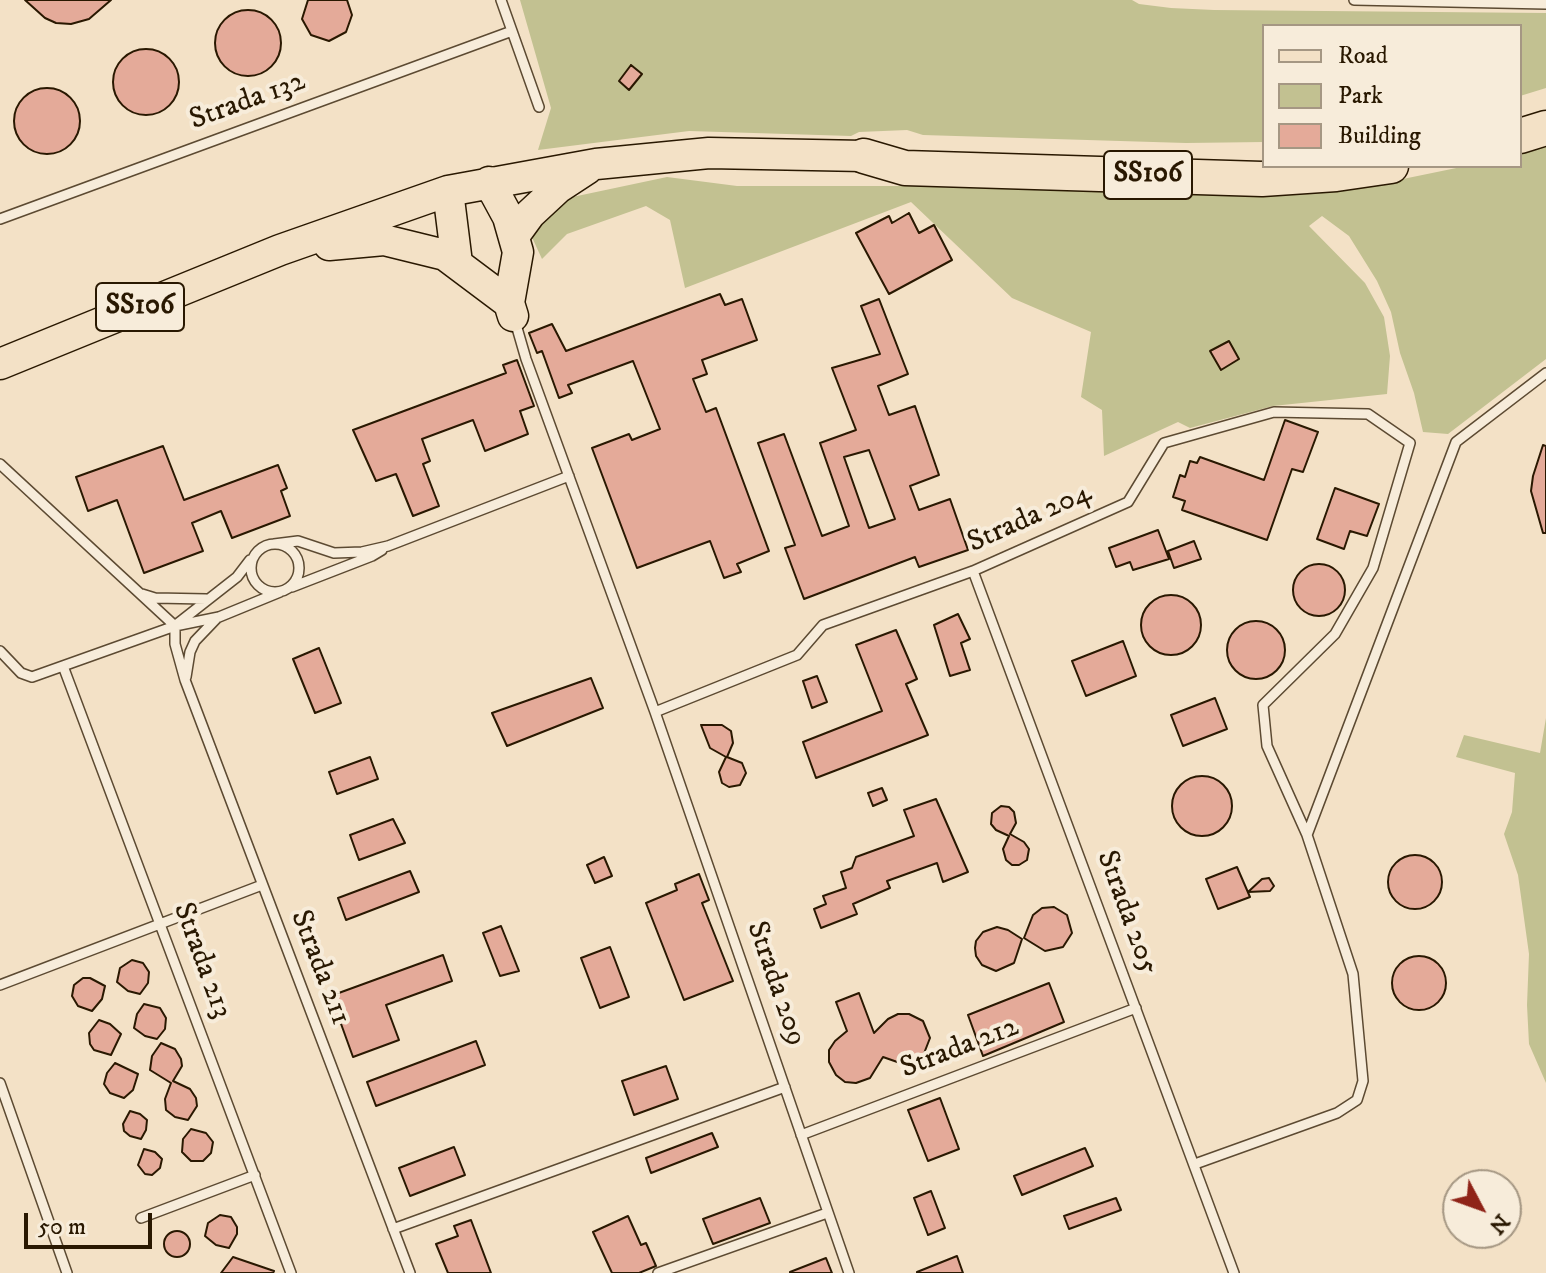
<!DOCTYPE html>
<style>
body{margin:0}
#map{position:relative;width:1546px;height:1273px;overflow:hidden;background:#f3e1c6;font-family:"IM FELL DW Pica",serif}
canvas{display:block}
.legend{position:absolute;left:1262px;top:24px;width:260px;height:144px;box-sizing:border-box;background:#f7ecda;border:2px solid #a59783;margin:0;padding:10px 14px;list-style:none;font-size:24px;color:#291801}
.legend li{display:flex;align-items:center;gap:16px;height:40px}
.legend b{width:40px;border:2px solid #a59783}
.north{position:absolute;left:1442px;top:1169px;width:80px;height:80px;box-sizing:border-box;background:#f7ecda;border:2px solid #a59783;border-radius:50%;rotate:131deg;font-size:22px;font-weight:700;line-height:32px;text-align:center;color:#291801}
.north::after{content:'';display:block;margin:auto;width:28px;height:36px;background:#8f2418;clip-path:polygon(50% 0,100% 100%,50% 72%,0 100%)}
.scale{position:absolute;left:24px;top:1213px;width:128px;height:36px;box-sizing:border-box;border:4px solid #291801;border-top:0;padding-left:10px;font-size:24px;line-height:28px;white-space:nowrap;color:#291801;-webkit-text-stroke:6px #f7ecda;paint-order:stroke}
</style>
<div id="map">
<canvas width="1546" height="1273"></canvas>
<ul class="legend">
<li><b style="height:10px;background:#f3e1c6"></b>Road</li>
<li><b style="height:22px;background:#c2c191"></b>Park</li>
<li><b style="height:22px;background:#e4aa99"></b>Building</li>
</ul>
<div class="north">N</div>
<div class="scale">50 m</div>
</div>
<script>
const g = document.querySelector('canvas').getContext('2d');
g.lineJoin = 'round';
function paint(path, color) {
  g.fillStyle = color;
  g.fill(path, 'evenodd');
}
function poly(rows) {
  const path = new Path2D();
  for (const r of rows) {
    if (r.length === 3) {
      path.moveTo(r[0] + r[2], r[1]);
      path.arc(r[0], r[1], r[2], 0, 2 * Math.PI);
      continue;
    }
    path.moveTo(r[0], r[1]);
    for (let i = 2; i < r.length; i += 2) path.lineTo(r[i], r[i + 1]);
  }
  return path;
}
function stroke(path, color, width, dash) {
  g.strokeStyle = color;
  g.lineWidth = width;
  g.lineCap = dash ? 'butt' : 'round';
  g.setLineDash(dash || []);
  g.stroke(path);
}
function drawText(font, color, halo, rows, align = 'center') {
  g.font = font + ' "IM FELL DW Pica",serif';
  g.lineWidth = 8;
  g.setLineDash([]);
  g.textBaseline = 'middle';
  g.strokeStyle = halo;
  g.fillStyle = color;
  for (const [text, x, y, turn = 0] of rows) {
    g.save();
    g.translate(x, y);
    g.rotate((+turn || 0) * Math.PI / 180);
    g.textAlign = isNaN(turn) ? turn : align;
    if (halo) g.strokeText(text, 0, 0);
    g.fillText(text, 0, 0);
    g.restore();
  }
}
paint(poly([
 [520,0,1132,0,1139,4,1171,8,1214,10,1546,13,1546,88,1520,96,1520,26,1264,26,1264,142,1186,143,923,135,907,130,859,132,851,136,689,131,538,150,551,108],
 [1546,144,1546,359,1448,434,1423,432,1414,393,1400,353,1391,312,1377,281,1349,236,1322,216,1309,226,1365,283,1384,317,1390,356,1387,394,1273,406,1190,428,1178,422,1104,456,1102,410,1081,397,1091,332,1012,298,911,202,685,288,670,220,646,206,567,234,542,259,530,233,563,199,667,177,737,186,1369,186,1466,166,1520,166,1520,151],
 [1546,718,1546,1083,1529,1044,1527,1005,1529,954,1518,875,1504,834,1512,812,1515,773,1456,757,1464,735,1540,753]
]), '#c2c191');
const building = poly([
 [25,0,111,0,89,19,71,24,56,23,45,18,25,0],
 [308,0,347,0,352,15,346,32,329,41,311,35,302,19,308,0],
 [248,43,33],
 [146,82,33],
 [631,65,642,74,629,90,619,81,631,65],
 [47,121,33],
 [909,213,919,233,934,225,952,260,889,294,856,233,889,216,892,223,909,213],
 [720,294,725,305,742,299,757,340,702,360,707,374,693,379,706,412,716,408,769,551,737,564,741,572,724,578,710,541,637,568,592,448,629,434,632,440,660,429,633,361,568,385,572,393,559,398,542,351,537,353,529,333,552,324,566,351,720,294],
 [879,299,908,374,878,386,889,415,915,406,939,475,910,486,919,510,950,499,968,550,919,567,915,557,804,599,785,548,795,545,758,443,784,434,822,536,849,526,820,443,856,430,832,368,880,354,861,306,879,299],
 [869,450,895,519,869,528,844,457,869,450],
 [1229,341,1239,359,1221,370,1210,351,1229,341],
 [517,360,534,406,520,411,528,434,485,451,473,420,422,439,430,461,423,464,439,506,413,516,396,474,376,481,353,430,506,373,503,365,517,360],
 [1285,420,1318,432,1303,472,1292,469,1267,540,1182,510,1185,501,1173,497,1180,475,1185,477,1190,461,1197,463,1200,457,1264,480,1285,420],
 [1543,445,1546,446,1546,533,1543,533,1531,491,1533,476,1543,445],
 [163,446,184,500,278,465,287,488,281,491,290,516,232,538,221,511,192,523,203,551,144,573,117,500,88,511,76,477,163,446],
 [1335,488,1379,504,1367,536,1350,531,1344,549,1317,539,1335,488],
 [1158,530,1169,559,1133,570,1130,562,1116,567,1109,548,1158,530],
 [1194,541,1201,559,1174,568,1168,551,1194,541],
 [1319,590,26],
 [1171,625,30],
 [958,614,970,639,961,643,970,670,950,676,934,625,958,614],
 [1256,650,29],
 [896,630,917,679,906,684,928,735,816,778,803,742,882,711,856,645,896,630],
 [1123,641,1136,676,1086,696,1072,661,1123,641],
 [319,648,341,703,315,713,293,659,319,648],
 [817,676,827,702,812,708,803,681,817,676],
 [591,678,603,708,507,746,492,713,591,678],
 [1215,698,1227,729,1183,746,1171,715,1215,698],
 [701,725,722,725,731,731,733,743,727,757,742,763,746,773,740,785,729,787,722,783,719,772,726,757,710,748,701,725],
 [370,757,378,779,337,794,329,772,370,757],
 [1202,806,30],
 [882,788,887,800,873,806,868,793,882,788],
 [936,799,968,872,943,882,937,863,887,881,890,888,853,904,857,914,821,928,814,909,826,904,823,896,846,888,841,872,852,868,856,857,914,836,904,810,936,799],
 [1001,806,1009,807,1014,812,1016,823,1010,834,1024,842,1029,849,1027,860,1019,865,1012,865,1006,860,1003,849,1009,836,996,830,991,824,992,813,1001,806],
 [393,819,405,843,359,860,350,835,393,819],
 [1415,882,27],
 [604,857,612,876,595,883,587,865,604,857],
 [1237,867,1250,897,1218,909,1206,879,1237,867],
 [410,871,419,892,346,920,338,898,410,871],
 [699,874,709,900,702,903,733,981,684,1000,646,903,677,890,675,884,699,874],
 [1269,878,1274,886,1270,891,1248,892,1262,879,1269,878],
 [1054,907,1067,915,1072,933,1063,947,1045,951,1024,938,1033,915,1042,908,1054,907],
 [501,926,519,971,500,976,483,933,501,926],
 [997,927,1008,930,1022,939,1014,963,996,971,982,965,976,956,975,948,976,941,983,932,997,927],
 [610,947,629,997,600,1008,581,958,610,947],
 [443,955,452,981,386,1005,399,1040,353,1057,340,1021,334,1024,325,998,443,955],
 [1419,983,27],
 [132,960,143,963,149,972,148,983,140,994,128,991,117,982,120,968,132,960],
 [83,978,90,978,105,986,102,999,92,1011,78,1006,72,996,74,985,83,978],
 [1049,983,1064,1022,983,1056,968,1015,1049,983],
 [859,993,874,1033,888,1019,898,1014,909,1014,923,1021,930,1038,923,1056,914,1063,903,1064,883,1057,870,1078,856,1083,845,1082,836,1075,829,1062,829,1050,835,1041,847,1031,836,1002,859,993],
 [144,1004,160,1008,166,1018,165,1029,157,1039,145,1036,134,1028,137,1014,144,1004],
 [99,1020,110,1024,121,1034,111,1055,94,1050,90,1044,89,1033,99,1020],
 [476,1041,485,1065,376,1106,367,1082,476,1041],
 [161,1043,175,1049,181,1059,182,1066,173,1081,190,1089,196,1098,197,1106,188,1120,175,1117,166,1110,165,1099,171,1083,150,1070,152,1056,161,1043],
 [115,1063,138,1074,133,1090,124,1098,110,1093,104,1084,107,1073,115,1063],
 [666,1066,678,1099,634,1115,622,1081,666,1066],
 [940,1098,959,1149,928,1161,908,1110,940,1098],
 [130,1111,140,1114,147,1120,146,1130,141,1139,130,1136,124,1131,123,1124,130,1111],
 [191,1129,206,1133,213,1142,211,1153,203,1161,191,1161,182,1152,183,1139,191,1129],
 [712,1133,718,1147,651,1173,646,1158,712,1133],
 [454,1147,465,1175,410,1196,399,1168,454,1147],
 [1085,1148,1093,1166,1022,1195,1014,1176,1085,1148],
 [144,1149,155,1152,162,1159,160,1168,152,1175,145,1174,138,1165,144,1149],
 [931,1191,945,1228,928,1235,914,1198,931,1191],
 [760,1198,770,1223,713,1244,703,1219,760,1198],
 [1116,1198,1121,1210,1069,1229,1064,1216,1116,1198],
 [220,1215,231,1217,237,1227,237,1234,229,1248,216,1245,205,1236,208,1223,220,1215],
 [628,1216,641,1245,646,1243,656,1266,639,1273,612,1273,593,1232,628,1216],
 [471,1220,491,1273,448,1273,436,1244,458,1236,454,1226,471,1220],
 [177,1244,13],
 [957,1256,963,1273,917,1273,917,1272,957,1256],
 [233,1257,274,1271,273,1273,221,1273,233,1257],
 [826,1258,832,1273,790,1273,790,1272,826,1258]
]);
paint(building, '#e4aa99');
stroke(building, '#291801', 2);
const lane = poly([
 [501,0,539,107],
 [1354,0,1546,4],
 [0,219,512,31],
 [515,321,526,359,655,712,849,1273],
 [0,464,175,626],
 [274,544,298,541,334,553,362,552,388,546,569,476],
 [275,568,24],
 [973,571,1234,1273],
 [292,587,372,556,382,550],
 [142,594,155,598,206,599],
 [177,624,237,577,250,560],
 [175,626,175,644,185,680,410,1273],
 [0,651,21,673,32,677,175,626,219,617,280,592],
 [63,666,291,1273],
 [186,677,190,652,195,641,217,618],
 [655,712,797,655,823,625,973,571,1128,502,1164,443,1274,412,1368,414,1410,443,1373,568,1335,634,1263,705,1267,746,1307,835],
 [0,985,262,885],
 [0,1083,67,1273],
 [801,1135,1136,1008],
 [1195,1164,1337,1113,1357,1100,1363,1081,1353,974,1307,835,1456,442,1546,373],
 [141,1218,255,1175],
 [393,1229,785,1087],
 [658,1273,827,1213]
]);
const primary = poly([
 [489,182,508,217,518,252,509,303,513,316],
 [448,191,457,263],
 [514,236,530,214,558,188,587,169],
 [329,245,384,240,445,255,509,303],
 [0,364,280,250,448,191,596,164,709,153,864,156]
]);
const highway = poly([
 [1520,136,1546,128],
 [864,156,905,168,1262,179,1336,174,1391,166]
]);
stroke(lane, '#5c4a32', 12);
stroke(primary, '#291801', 33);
stroke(highway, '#291801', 37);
stroke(lane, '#f7ecda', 9);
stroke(primary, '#f3e1c6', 30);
stroke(highway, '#f3e1c6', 34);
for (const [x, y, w] of [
 [1148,175,88],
 [140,307,88]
]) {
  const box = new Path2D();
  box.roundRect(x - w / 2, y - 24, w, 48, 6);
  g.fillStyle = '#f7ecda';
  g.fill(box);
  stroke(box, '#291801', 2);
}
drawText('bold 28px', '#291801', null, [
 ["SS106",1148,175],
 ["SS106",140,307]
]);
drawText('30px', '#291801', '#f7ecda', [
 ["Strada 132",248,102,-20],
 ["Strada 204",1030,519,-24],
 ["Strada 205",1126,913,70],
 ["Strada 213",201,961,70],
 ["Strada 211",319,968,69],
 ["Strada 209",775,984,71],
 ["Strada 212",960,1049,-21]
]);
</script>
